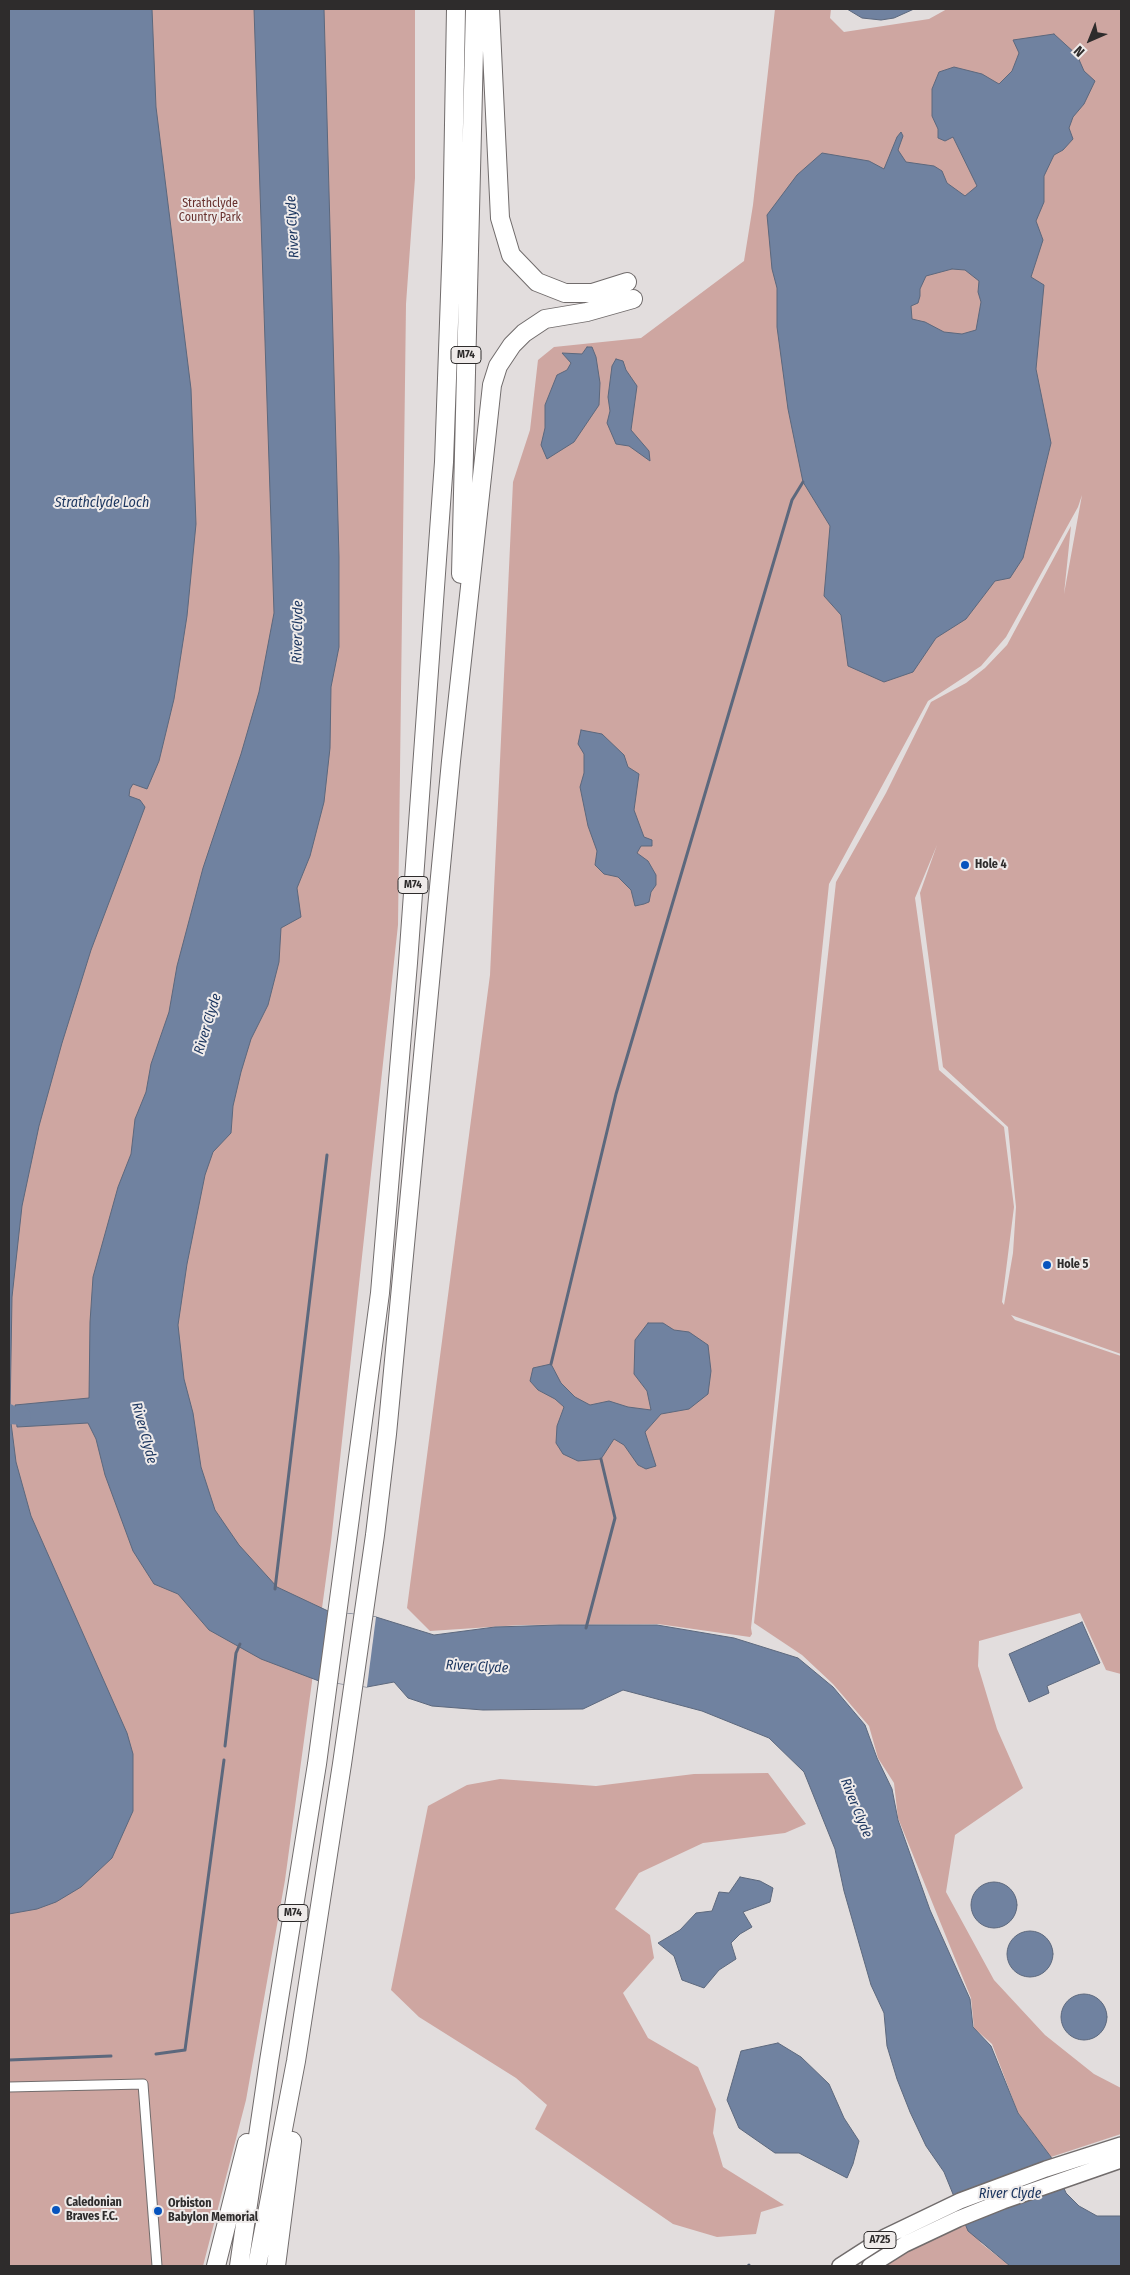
<!DOCTYPE html>
<style>
body{margin:0}
#map{position:relative;width:1130px;height:2275px;overflow:hidden;background:#e2dddd;font-family:"Fira Sans Condensed",sans-serif}
canvas{display:block}
.frame{position:absolute;inset:0;border:10px solid #2e2c2c;pointer-events:none}
.north{position:absolute;left:1065px;top:15px;width:50px;height:50px;-webkit-text-stroke:4px #efebea;paint-order:stroke;rotate:224deg;font-size:14px;font-weight:700;line-height:20px;text-align:center;color:#2e2c2c}
.north::after{content:'';display:block;margin:auto;width:18px;height:22px;background:#2e2c2c;clip-path:polygon(50% 0,100% 100%,50% 72%,0 100%)}
</style>
<div id="map">
<canvas width="1130" height="2275"></canvas>
<div class="frame"></div>
<div class="north">N</div>
</div>
<script>
const g = document.querySelector('canvas').getContext('2d');
g.lineJoin = 'round';
function paint(path, color) {
  g.fillStyle = color;
  g.fill(path, 'evenodd');
}
function poly(rows) {
  const path = new Path2D();
  for (const r of rows) {
    if (r.length === 3) {
      path.moveTo(r[0] + r[2], r[1]);
      path.arc(r[0], r[1], r[2], 0, 2 * Math.PI);
      continue;
    }
    path.moveTo(r[0], r[1]);
    for (let i = 2; i < r.length; i += 2) path.lineTo(r[i], r[i + 1]);
  }
  return path;
}
function stroke(path, color, width, dash) {
  g.strokeStyle = color;
  g.lineWidth = width;
  g.lineCap = dash ? 'butt' : 'round';
  g.setLineDash(dash || []);
  g.stroke(path);
}
function drawText(font, color, halo, rows, align = 'center') {
  g.font = font + ' "Fira Sans Condensed",sans-serif';
  g.lineWidth = 4;
  g.setLineDash([]);
  g.textBaseline = 'middle';
  g.strokeStyle = halo;
  g.fillStyle = color;
  for (const [text, x, y, turn = 0] of rows) {
    g.save();
    g.translate(x, y);
    g.rotate((+turn || 0) * Math.PI / 180);
    g.textAlign = isNaN(turn) ? turn : align;
    if (halo) g.strokeText(text, 0, 0);
    g.fillText(text, 0, 0);
    g.restore();
  }
}
paint(poly([
 [9,9,415,9,415,178,406,304,398,925,331,1542,285,1880,246,2100,203,2266,9,2266],
 [775,9,831,9,830,18,844,32,929,19,947,9,1121,9,1121,1354,1011,1315,1015,1320,1121,1356,1121,1674,1106,1670,1080,1613,979,1641,978,1666,997,1729,1023,1788,955,1835,946,1892,994,1980,1045,2035,1094,2074,1121,2088,1121,2134,1051,2157,1018,2113,992,2044,974,2028,971,1998,898,1818,894,1783,878,1758,869,1726,833,1684,802,1655,754,1623,836,882,886,793,931,702,966,683,985,668,1007,645,1071,526,1064,594,1082,495,1078,507,1006,637,981,666,928,701,829,884,751,1628,752,1634,750,1637,658,1624,521,1625,430,1631,407,1608,490,975,513,482,530,430,538,360,554,347,641,338,744,261,753,205],
 [937,845,920,893,943,1067,1008,1127,1016,1207,1013,1253,1004,1305,1002,1302,1014,1207,1004,1127,939,1070,915,898],
 [768,1773,806,1824,785,1833,703,1843,639,1873,615,1909,650,1935,654,1958,623,1993,648,2038,698,2067,716,2109,713,2133,723,2167,784,2205,761,2212,756,2234,717,2237,673,2224,535,2129,547,2105,516,2078,419,2017,391,1990,428,1806,467,1785,500,1779,596,1786,694,1774],
 [966,2225,982,2244,1010,2266,882,2266,901,2254]
]), '#cea6a1');
const water = poly([
 [9,9,152,9,156,107,191,389,196,524,187,616,174,699,159,761,147,789,133,784,130,789,129,796,140,800,145,807,91,950,62,1043,39,1126,22,1206,12,1297,10,1415,16,1462,31,1516,127,1733,133,1754,133,1811,112,1858,81,1887,56,1902,37,1909,9,1914,9,9],
 [254,9,324,9,339,557,339,647,331,687,330,748,324,802,310,856,297,888,301,917,281,928,279,962,268,1005,251,1039,241,1072,233,1106,231,1133,213,1152,205,1175,187,1264,178,1325,184,1379,193,1413,201,1467,215,1510,239,1545,277,1587,328,1611,376,1617,434,1635,495,1627,559,1625,657,1625,734,1638,798,1658,833,1687,865,1725,877,1758,892,1789,898,1820,930,1910,970,1999,973,2027,991,2046,1018,2113,1051,2157,1066,2193,1079,2206,1097,2216,1121,2216,1121,2266,1010,2266,968,2231,944,2172,926,2146,910,2112,897,2079,887,2046,884,2013,871,1985,844,1891,835,1849,804,1772,769,1738,702,1711,623,1690,583,1709,483,1710,432,1706,408,1698,394,1682,367,1687,319,1681,261,1659,209,1630,178,1594,154,1584,133,1551,105,1475,96,1439,88,1423,17,1427,15,1405,89,1398,90,1322,93,1277,118,1187,131,1154,135,1119,146,1092,151,1064,169,1012,177,966,203,868,241,754,259,692,274,613,254,9],
 [847,9,914,9,894,18,881,20,862,18,847,9],
 [1054,34,1077,55,1084,71,1095,81,1084,104,1073,117,1069,128,1073,139,1063,150,1054,155,1044,176,1044,202,1036,221,1043,240,1031,277,1044,285,1036,369,1051,443,1023,558,1010,578,995,581,966,619,936,638,913,672,884,682,848,666,841,615,824,596,830,526,803,482,788,409,777,327,777,288,772,269,767,215,797,175,822,153,869,161,884,169,897,137,901,132,903,136,898,150,906,162,934,166,942,171,947,183,965,196,977,186,953,137,945,141,938,138,938,129,932,116,932,89,939,72,954,67,982,74,999,84,1012,71,1019,53,1013,40,1054,34],
 [952,269,965,270,979,281,978,292,981,302,976,330,962,334,944,332,925,322,912,319,911,306,918,303,920,296,920,289,926,276,952,269],
 [587,347,592,347,596,357,600,383,599,405,574,442,547,459,541,445,545,428,545,405,557,375,567,370,571,363,562,353,582,354,587,347],
 [616,359,623,361,626,370,637,386,631,430,649,451,650,461,629,446,616,444,607,423,610,411,608,397,612,366,616,359],
 [581,730,602,734,624,755,628,767,639,774,634,810,644,837,652,840,652,846,641,846,637,853,648,861,656,875,656,885,651,892,649,902,644,904,635,906,631,890,618,877,604,874,595,865,597,851,588,826,580,787,584,773,584,754,578,744,581,730],
 [648,1323,663,1323,674,1330,689,1332,708,1345,711,1371,708,1394,689,1409,661,1414,645,1432,656,1466,646,1469,638,1465,624,1445,614,1439,601,1459,578,1461,563,1454,556,1443,557,1426,564,1407,555,1399,538,1390,530,1381,533,1368,551,1364,561,1383,575,1397,590,1405,609,1401,628,1407,651,1410,647,1391,634,1374,635,1340,648,1323],
 [1082,1622,1100,1663,1047,1686,1049,1693,1029,1702,1009,1654,1082,1622],
 [740,1877,760,1881,773,1888,770,1902,743,1912,752,1927,740,1934,731,1943,736,1959,719,1970,704,1988,682,1980,674,1956,658,1943,680,1930,696,1913,712,1911,719,1892,729,1893,740,1877],
 [994,1905,23],
 [1030,1954,23],
 [1084,2017,23],
 [778,2043,801,2057,829,2084,844,2118,859,2141,853,2164,847,2178,799,2153,775,2153,739,2128,727,2100,741,2051,778,2043]
]);
paint(water, '#7082a0');
stroke(water, '#5c687d', 1);
paint(poly([
 [328,1611,376,1617,367,1687,319,1681]
]), '#e2dddd');
stroke(poly([
 [551,1364,616,1094,792,500,803,482],
 [275,1589,327,1155],
 [586,1628,615,1518,601,1459],
 [225,1746,236,1653,240,1644],
 [156,2054,185,2050,224,1760],
 [9,2060,111,2056],
 [748,2266,749,2265]
]), '#5c687d', 3);
stroke(poly([
 [9,1413,10,1415,22,1416]
]), '#7082a0', 18);
const minor = poly([
 [9,2087,143,2084,157,2266]
]);
const trunk = poly([
 [840,2266,885,2237,960,2201,1046,2169,1121,2145],
 [870,2266,905,2244,958,2219,1003,2201,1121,2160]
]);
const motorway = poly([
 [490,9,500,218,511,255,537,282,565,293,592,293,627,282],
 [461,574,475,9],
 [216,2266,247,2143],
 [239,2266,269,2061,317,1764,380,1293,408,963,444,462,452,239,456,9],
 [257,2266,296,2061,342,1764,375,1535,387,1434,451,761,492,385,498,366,512,345,524,333,545,319,587,312,633,299],
 [276,2266,292,2141]
]);
stroke(minor, '#716c6c', 11);
stroke(trunk, '#716c6c', 18);
stroke(motorway, '#716c6c', 20);
stroke(minor, '#fff', 9);
stroke(trunk, '#fff', 15);
stroke(motorway, '#fff', 18);
for (const [x, y, r, color] of [
 [965,865,5,"#0754be"],
 [1047,1265,5,"#0754be"],
 [56,2210,5,"#0754be"],
 [158,2211,5,"#0754be"]
]) {
  const dot = new Path2D();
  dot.arc(x, y, r, 0, 2 * Math.PI);
  g.fillStyle = color;
  g.fill(dot);
  stroke(dot, '#efebea', 2);
}
for (const [x, y, w] of [
 [466,355,30],
 [413,885,30],
 [293,1913,30],
 [880,2240,32]
]) {
  const box = new Path2D();
  box.roundRect(x - w / 2, y - 8.5, w, 17, 4);
  g.fillStyle = '#efebea';
  g.fill(box);
  stroke(box, '#2e2c2c', 1);
}
drawText('bold 11px', '#2e2c2c', null, [
 ["M74",466,355],
 ["M74",413,885],
 ["M74",293,1913],
 ["A725",880,2240]
]);
drawText('12px', '#68312e', '#efebea', [
 ["Strathclyde",210,204],
 ["Country Park",210,218]
]);
drawText('bold 12px', '#2e2c2c', '#efebea', [
 ["Hole 4",975,865],
 ["Hole 5",1057,1265],
 ["Caledonian",66,2203],
 ["Braves F.C.",66,2217],
 ["Orbiston",168,2204],
 ["Babylon Memorial",168,2218]
], 'left');
drawText('italic 14px', '#1d3760', '#efebea', [
 ["River Clyde",293,227,-93],
 ["Strathclyde Loch",102,503],
 ["River Clyde",298,632,-89],
 ["River Clyde",208,1024,-73],
 ["River Clyde",144,1433,75],
 ["River Clyde",477,1667,3],
 ["River Clyde",856,1808,68],
 ["River Clyde",1010,2194]
]);
</script>
